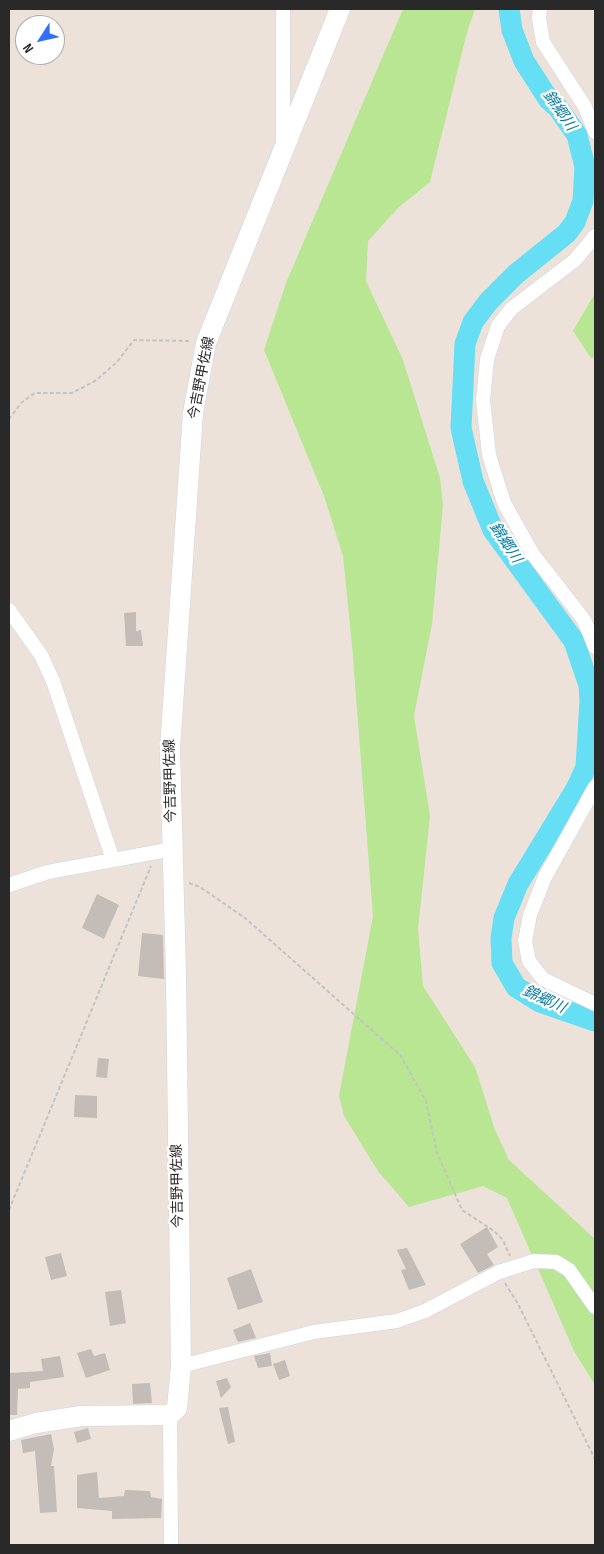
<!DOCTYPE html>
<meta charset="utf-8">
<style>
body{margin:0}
#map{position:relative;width:604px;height:1554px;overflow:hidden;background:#ece2d9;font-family:"Sofia Sans Condensed",sans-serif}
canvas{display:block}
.frame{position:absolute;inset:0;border:10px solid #292929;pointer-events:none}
.north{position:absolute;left:15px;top:15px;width:50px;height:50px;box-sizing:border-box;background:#fff;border:1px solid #a9a9a9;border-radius:50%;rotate:235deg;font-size:14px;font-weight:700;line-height:20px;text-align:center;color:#292929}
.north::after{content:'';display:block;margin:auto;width:18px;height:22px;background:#336fff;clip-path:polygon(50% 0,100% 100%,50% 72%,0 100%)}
</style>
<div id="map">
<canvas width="604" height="1554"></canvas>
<div class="frame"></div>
<div class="north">N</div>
</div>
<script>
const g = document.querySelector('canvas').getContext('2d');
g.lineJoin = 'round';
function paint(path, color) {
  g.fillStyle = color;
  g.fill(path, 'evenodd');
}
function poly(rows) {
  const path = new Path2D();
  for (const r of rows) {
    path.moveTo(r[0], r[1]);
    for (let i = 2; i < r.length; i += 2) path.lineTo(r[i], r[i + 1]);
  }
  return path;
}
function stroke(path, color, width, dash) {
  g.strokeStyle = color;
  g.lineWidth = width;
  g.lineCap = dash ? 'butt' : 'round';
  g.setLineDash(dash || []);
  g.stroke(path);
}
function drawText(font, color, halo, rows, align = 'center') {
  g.font = font + ' "Sofia Sans Condensed","Noto Sans JP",sans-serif';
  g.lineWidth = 5;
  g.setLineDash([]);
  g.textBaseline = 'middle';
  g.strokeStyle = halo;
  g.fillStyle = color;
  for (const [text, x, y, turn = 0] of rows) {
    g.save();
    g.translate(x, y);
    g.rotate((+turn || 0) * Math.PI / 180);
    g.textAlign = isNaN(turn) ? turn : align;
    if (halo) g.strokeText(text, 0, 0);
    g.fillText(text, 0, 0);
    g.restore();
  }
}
paint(poly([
 [403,9,475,9,467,32,430,182,398,208,368,241,366,281,403,360,440,478,443,505,432,624,414,716,430,816,418,929,423,986,475,1067,495,1130,509,1160,595,1239,595,1385,574,1351,507,1198,483,1186,409,1207,378,1171,344,1116,339,1096,373,916,352,645,343,556,324,496,264,350,286,283],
 [595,293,595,357,591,358,573,331]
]), '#b8e692');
stroke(poly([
 [509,9,512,30,524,61,549,100,558,108,577,135,585,167,583,201,575,222,567,233,516,274,488,302,473,322,465,344,461,428,473,481,493,530,574,641,589,685,590,701,586,767,576,789,518,884,504,918,501,938,502,963,516,987,540,1002,595,1021]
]), '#66def4', 21);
paint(poly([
 [136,612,136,631,141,630,143,646,126,646,124,613],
 [97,894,119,905,104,939,82,928],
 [142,933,163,935,164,979,138,976],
 [98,1058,109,1059,107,1078,96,1077],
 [75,1095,97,1096,97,1118,74,1117],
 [487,1227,498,1247,487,1254,494,1265,478,1273,460,1244],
 [407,1248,426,1285,409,1290,401,1270,406,1269,397,1250],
 [61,1253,67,1276,51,1280,45,1257],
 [251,1269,263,1302,238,1310,227,1278],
 [121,1290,126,1323,110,1326,105,1292],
 [250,1323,256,1338,238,1342,233,1330],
 [91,1349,94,1356,105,1353,110,1370,86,1378,77,1353],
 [270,1353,272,1366,258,1368,254,1356],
 [60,1356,64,1377,30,1382,30,1388,18,1389,17,1415,9,1415,9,1373,43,1371,41,1359],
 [285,1360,290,1376,279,1380,273,1364],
 [227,1378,231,1387,221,1398,216,1381],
 [150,1383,152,1403,133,1404,132,1384],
 [228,1407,235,1442,228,1444,219,1408],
 [88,1428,91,1439,77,1443,74,1432],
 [51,1434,54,1449,51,1466,54,1466,57,1512,40,1513,35,1451,23,1453,21,1440],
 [97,1472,99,1498,124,1496,125,1490,150,1491,151,1497,162,1499,161,1518,112,1519,112,1511,77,1508,77,1475]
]), '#c4bcb6');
const street = poly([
 [540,9,539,18,543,42,585,107,595,132],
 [283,142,283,9],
 [595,236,575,260,511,309,498,326,487,359,483,400,489,455,504,503,532,553,584,620,595,647],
 [9,610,41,655,53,681,113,860],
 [595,787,545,877,530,915,525,941,529,961,543,979,595,1004],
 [9,885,48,872,173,849],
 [181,1366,314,1332,397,1321,425,1311,499,1272,534,1261,556,1262,569,1270,595,1307],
 [170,1415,171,1545]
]);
const secondary = poly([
 [9,1431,36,1423,81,1416,170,1415,177,1408,181,1366,176,975,170,749,193,413,206,343,340,9]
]);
stroke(street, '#ced4e3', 15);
stroke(secondary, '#ced4e3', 21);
stroke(poly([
 [9,419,22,402,35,393,72,393,95,381,116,363,134,340,191,341],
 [189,883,200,887,245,918,400,1055,426,1101,437,1153,462,1210,494,1231,503,1240,510,1256],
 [9,1210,151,866],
 [505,1283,518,1304,595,1459]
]), '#c3c3c3', 2, [4, 2.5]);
stroke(street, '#fff', 14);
stroke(secondary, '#fff', 20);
drawText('14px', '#292929', '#fff', [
 ["今吉野甲佐線",202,378,-79],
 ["今吉野甲佐線",171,781,-91],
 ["今吉野甲佐線",178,1186,-91]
]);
drawText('italic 15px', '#067b9f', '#fff', [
 ["錦郷川",559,111,55],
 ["錦郷川",505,543,57],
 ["錦郷川",544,1000,25]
]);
</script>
